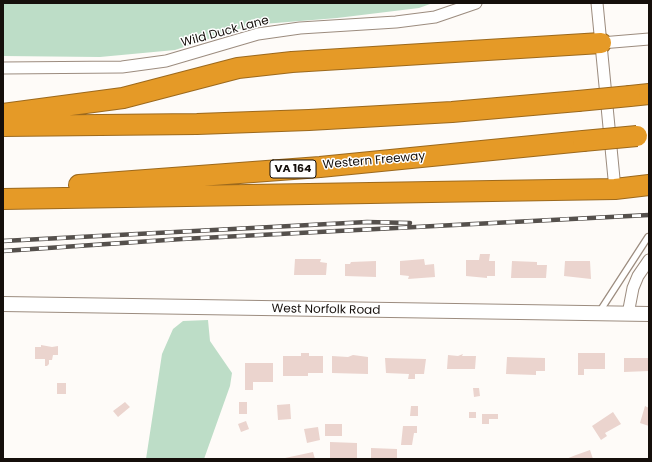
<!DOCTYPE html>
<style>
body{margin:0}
#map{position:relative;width:652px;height:462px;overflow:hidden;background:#fefbf8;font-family:Poppins,sans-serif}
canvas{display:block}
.frame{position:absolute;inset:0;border:4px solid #150f0b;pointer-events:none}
</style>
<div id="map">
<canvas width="652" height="462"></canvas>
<div class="frame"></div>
</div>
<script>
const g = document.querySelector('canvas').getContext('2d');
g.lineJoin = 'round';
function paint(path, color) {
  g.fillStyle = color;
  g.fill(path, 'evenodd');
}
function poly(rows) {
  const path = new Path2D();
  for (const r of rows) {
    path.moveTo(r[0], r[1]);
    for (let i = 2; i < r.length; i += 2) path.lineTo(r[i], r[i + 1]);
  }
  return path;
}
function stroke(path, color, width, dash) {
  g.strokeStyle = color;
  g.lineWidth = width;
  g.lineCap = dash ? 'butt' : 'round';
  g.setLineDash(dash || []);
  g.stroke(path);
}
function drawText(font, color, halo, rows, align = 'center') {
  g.font = font + ' Poppins,sans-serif';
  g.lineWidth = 3;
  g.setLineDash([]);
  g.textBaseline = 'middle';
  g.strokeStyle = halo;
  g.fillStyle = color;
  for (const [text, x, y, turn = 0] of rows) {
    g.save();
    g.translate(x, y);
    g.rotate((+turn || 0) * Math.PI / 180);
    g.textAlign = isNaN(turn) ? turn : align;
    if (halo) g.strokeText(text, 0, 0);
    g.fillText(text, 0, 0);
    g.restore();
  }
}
paint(poly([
 [3,3,433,3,419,8,337,18,251,25,175,50,100,57,3,56],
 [208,320,210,341,232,373,230,386,204,459,146,459,162,354,173,329,183,321]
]), '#bdddc7');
paint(poly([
 [480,254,490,254,489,261,495,261,495,276,487,276,487,278,466,276,466,260,479,260],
 [295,259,321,259,320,262,327,263,326,275,294,275],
 [424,259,425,265,434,264,435,277,408,279,409,276,400,275,400,261],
 [376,261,376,277,345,276,345,264,350,264,351,262],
 [512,261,537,262,537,265,547,265,546,278,511,278],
 [565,261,590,261,591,279,564,276],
 [41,345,52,347,58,346,58,355,53,355,52,360,49,360,49,364,47,366,45,366,45,359,35,359,35,347,41,347],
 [301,353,309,353,309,356,323,356,323,373,308,373,308,376,283,376,283,356,301,356],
 [578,353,605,353,605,369,584,369,584,375,578,375],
 [463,354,462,356,476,356,475,369,447,369,448,355,458,356],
 [353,355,368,357,368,374,332,373,332,356,348,357],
 [507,357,545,358,545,371,536,371,536,375,506,374],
 [385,358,426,359,424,374,415,374,415,379,408,379,409,374,386,373],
 [624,358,649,358,649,371,624,372],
 [245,363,273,363,273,382,253,382,253,390,245,390],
 [57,383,66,383,66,394,57,394],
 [473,388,479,388,480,396,474,397],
 [125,402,130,407,118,417,113,411],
 [239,402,247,402,247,414,239,414],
 [290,404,291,419,278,420,277,405],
 [411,406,418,406,418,416,410,416],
 [645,406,649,408,649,426,640,423],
 [469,412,476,412,476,418,469,418],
 [613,412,621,424,605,433,607,436,601,440,592,426],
 [482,414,498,414,498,419,489,419,489,424,482,424],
 [246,421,249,429,241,432,238,424],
 [325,424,342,424,342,436,325,436],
 [403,426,417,426,417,433,414,433,412,445,401,445],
 [318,427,320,440,307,443,304,429],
 [330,442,357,443,357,459,330,458],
 [371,448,397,449,397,459,371,459],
 [590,450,593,459,566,459,576,455],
 [313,452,315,459,285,459,285,458]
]), '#ebd4ce');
const service = poly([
 [600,311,648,237]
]);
const minor = poly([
 [597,3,615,189],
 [601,43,649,39],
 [3,68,122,67,166,61,258,34,300,28,396,22,435,17,476,3],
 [628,314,633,288,638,276,649,260]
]);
const tertiary = poly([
 [3,304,649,314]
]);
const motorway = poly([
 [630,96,649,94],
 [3,114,123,98,238,68,292,62,601,43],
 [3,126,197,124,309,120,452,112,578,101],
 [79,185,320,167,583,141],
 [3,199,615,189,649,185]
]);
stroke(service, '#9c8c7f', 8);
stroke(minor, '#9c8c7f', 13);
stroke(tertiary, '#9c8c7f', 16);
stroke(motorway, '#9c691d', 22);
stroke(service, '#fff', 5.5);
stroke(minor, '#fff', 11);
stroke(tertiary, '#fff', 14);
stroke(motorway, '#e59a27', 20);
const rail = poly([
 [3,241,367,222,410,223],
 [3,251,182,239,649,215]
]);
stroke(rail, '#55504c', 4.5);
stroke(rail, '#fff', 3, [9]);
const motorwayBridge = poly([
 [578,101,630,96],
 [583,141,637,136]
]);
stroke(motorwayBridge, '#9c691d', 22, []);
stroke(motorwayBridge, '#e59a27', 20);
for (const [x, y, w] of [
 [293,169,46]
]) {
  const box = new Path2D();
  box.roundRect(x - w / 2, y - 9, w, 18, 3);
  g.fillStyle = '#fff';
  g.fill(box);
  stroke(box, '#150f0b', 1);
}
drawText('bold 11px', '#150f0b', null, [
 ["VA 164",293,169]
]);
drawText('12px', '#150f0b', '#fff', [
 ["Wild Duck Lane",225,32,-15],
 ["Western Freeway",374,161,-5],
 ["West Norfolk Road",326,310,1]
]);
</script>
